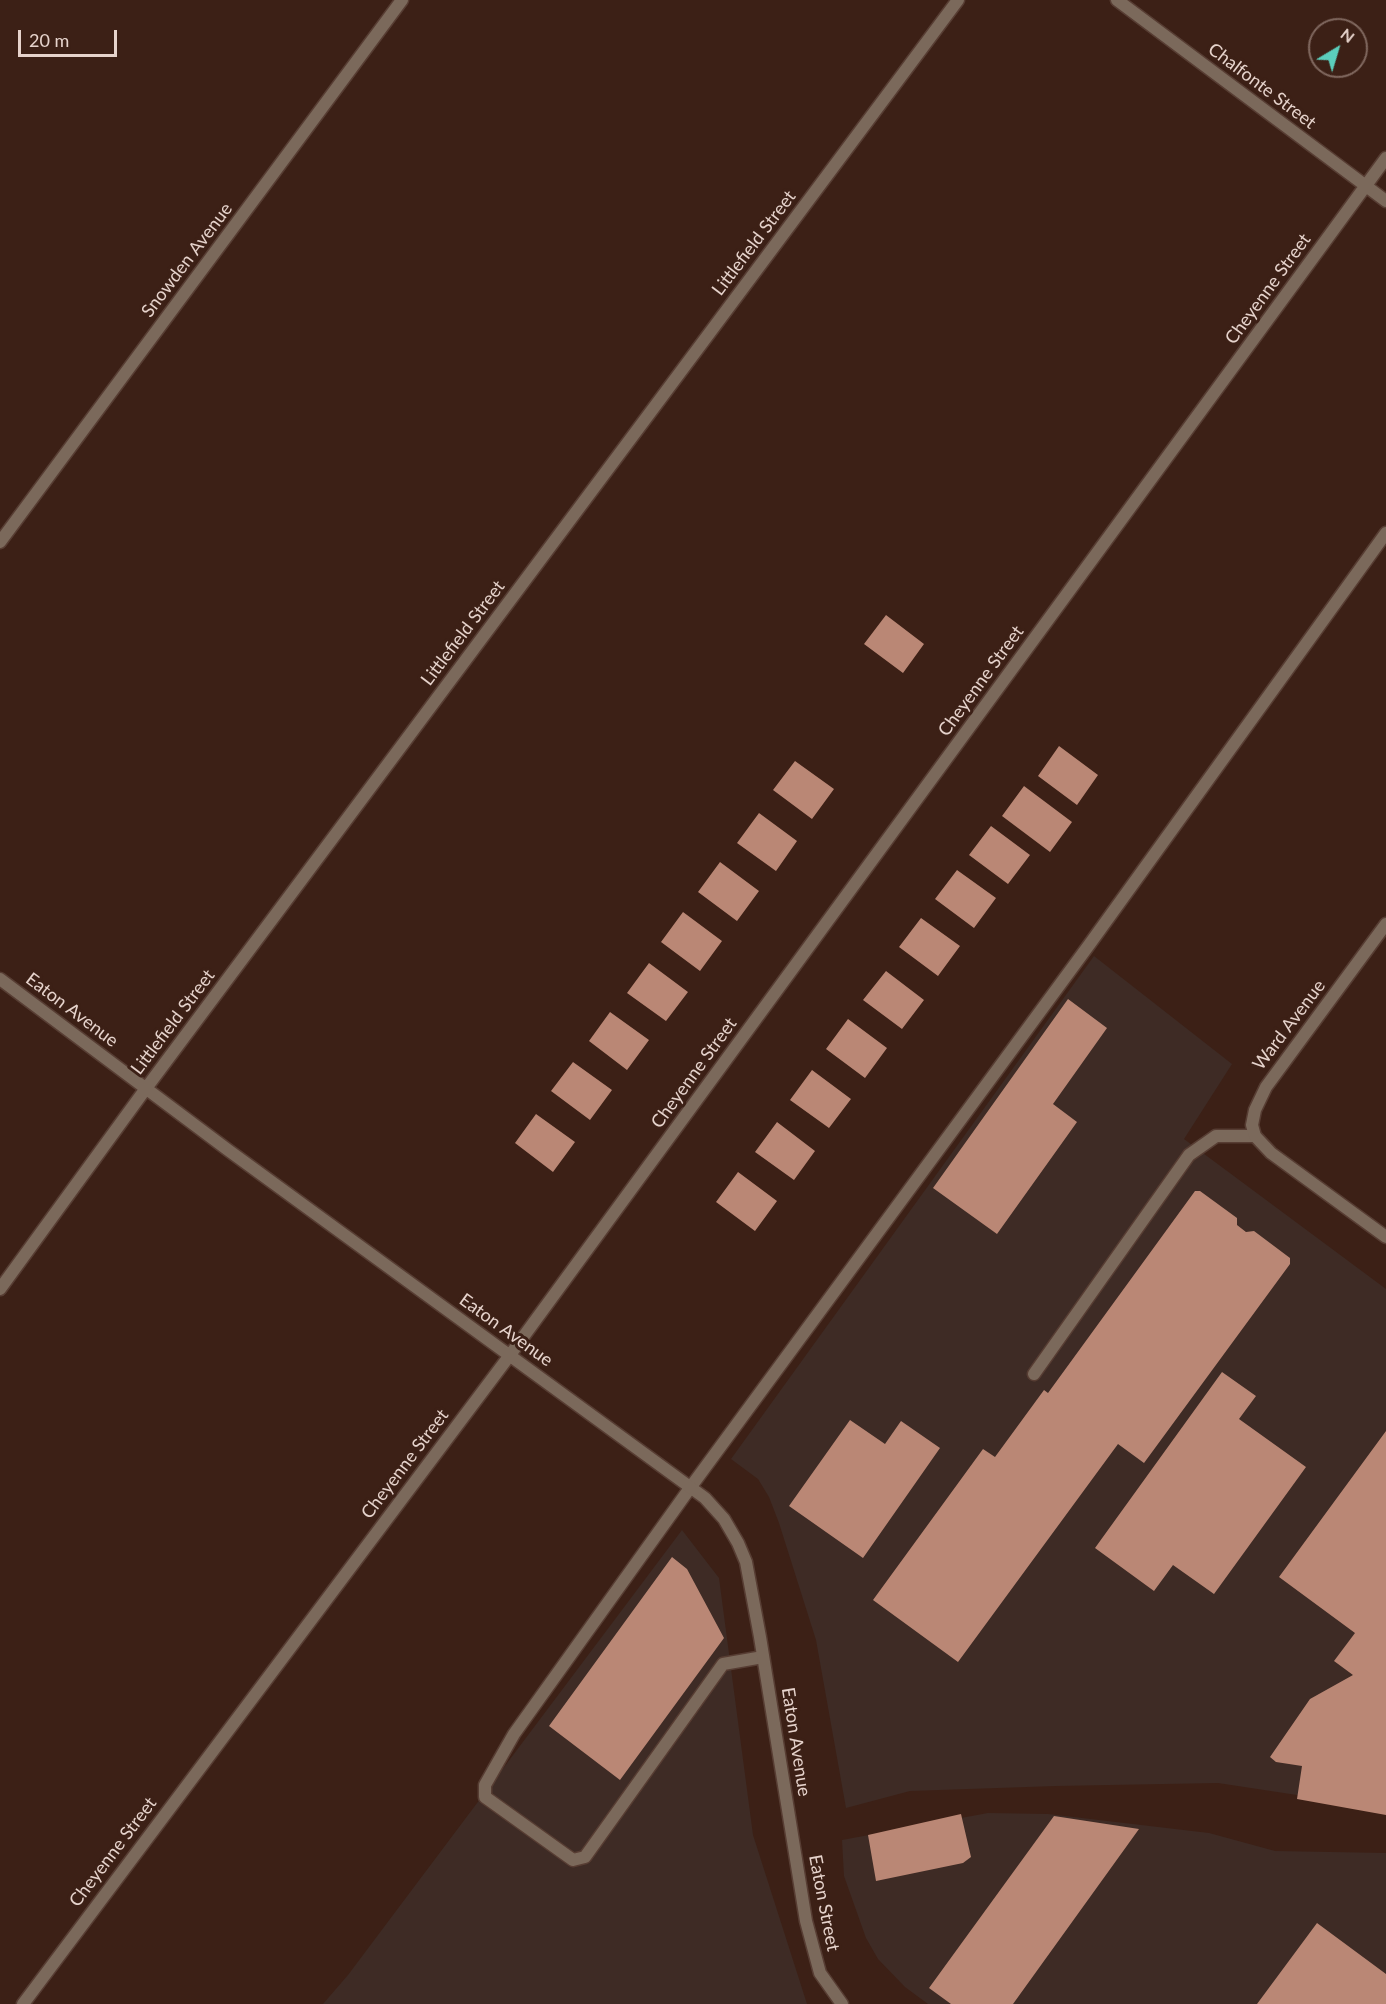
<!DOCTYPE html>
<style>
body{margin:0}
#map{position:relative;width:1386px;height:2004px;overflow:hidden;background:#3c2016;font-family:Lato,sans-serif}
canvas{display:block}
.north{position:absolute;left:1308px;top:18px;width:60px;height:60px;box-sizing:border-box;background:#3c2016;border:2px solid #80685f;border-radius:50%;rotate:38deg;font-size:16px;font-weight:700;line-height:24px;text-align:center;color:#e6d3cc}
.north::after{content:'';display:block;margin:auto;width:21px;height:27px;background:#5bcebc;clip-path:polygon(50% 0,100% 100%,50% 72%,0 100%)}
.scale{position:absolute;left:18px;top:30px;width:99px;height:27px;box-sizing:border-box;border:3px solid #e6d3cc;border-top:0;padding-left:8px;font-size:18px;line-height:21px;white-space:nowrap;color:#e6d3cc;-webkit-text-stroke:4px #3c2016;paint-order:stroke}
</style>
<div id="map">
<canvas width="1386" height="2004"></canvas>
<div class="north">N</div>
<div class="scale">20 m</div>
</div>
<script>
const g = document.querySelector('canvas').getContext('2d');
g.lineJoin = 'round';
function paint(path, color) {
  g.fillStyle = color;
  g.fill(path, 'evenodd');
}
function poly(rows) {
  const path = new Path2D();
  for (const r of rows) {
    path.moveTo(r[0], r[1]);
    for (let i = 2; i < r.length; i += 2) path.lineTo(r[i], r[i + 1]);
  }
  return path;
}
function stroke(path, color, width, dash) {
  g.strokeStyle = color;
  g.lineWidth = width;
  g.lineCap = dash ? 'butt' : 'round';
  g.setLineDash(dash || []);
  g.stroke(path);
}
function drawText(font, color, halo, rows, align = 'center') {
  g.font = font + ' Lato,sans-serif';
  g.lineWidth = 6;
  g.setLineDash([]);
  g.textBaseline = 'middle';
  g.strokeStyle = halo;
  g.fillStyle = color;
  for (const [text, x, y, turn = 0] of rows) {
    g.save();
    g.translate(x, y);
    g.rotate((+turn || 0) * Math.PI / 180);
    g.textAlign = isNaN(turn) ? turn : align;
    if (halo) g.strokeText(text, 0, 0);
    g.fillText(text, 0, 0);
    g.restore();
  }
}
paint(poly([
 [1094,956,1232,1064,1184,1139,1386,1289,1386,1814,1297,1795,1218,1783,1056,1786,910,1791,846,1808,816,1640,779,1523,769,1497,758,1479,731,1459],
 [682,1530,719,1578,753,1835,807,2004,323,2004,348,1975],
 [988,1813,1048,1814,1209,1833,1275,1851,1386,1853,1386,2004,928,2004,905,1987,878,1959,866,1938,844,1876,842,1840]
]), '#3e2b25');
paint(poly([
 [886,615,924,644,903,673,864,644],
 [1059,746,1098,775,1077,805,1038,776],
 [795,761,834,789,812,819,773,790],
 [1024,786,1072,822,1050,852,1002,816],
 [759,813,797,841,776,871,737,843],
 [991,826,1030,855,1008,884,969,855],
 [720,862,759,891,737,921,698,892],
 [957,870,996,898,974,928,935,899],
 [683,912,722,941,700,971,661,942],
 [921,918,960,946,938,976,899,947],
 [649,963,688,992,666,1021,627,993],
 [886,971,924,1000,902,1029,863,1000],
 [1068,999,1107,1028,1053,1104,1077,1122,997,1234,933,1188],
 [610,1012,649,1040,627,1070,589,1041],
 [848,1019,887,1048,865,1078,826,1049],
 [573,1062,612,1090,590,1120,551,1091],
 [812,1070,851,1099,829,1128,790,1100],
 [536,1114,575,1142,553,1172,515,1143],
 [777,1122,815,1151,794,1180,755,1152],
 [738,1172,777,1201,755,1231,716,1202],
 [1195,1191,1200,1191,1237,1218,1237,1225,1246,1232,1254,1231,1290,1258,1290,1264,1144,1463,1118,1444,958,1662,873,1600,983,1449,995,1457,1044,1390,1048,1393],
 [1222,1372,1256,1396,1239,1419,1306,1467,1214,1594,1173,1565,1154,1591,1095,1548],
 [850,1420,885,1444,901,1421,940,1448,863,1558,789,1506],
 [1386,1431,1386,1815,1297,1799,1302,1766,1276,1762,1270,1757,1310,1699,1353,1675,1334,1661,1355,1633,1279,1577],
 [672,1557,687,1569,724,1638,620,1780,549,1726],
 [961,1814,971,1857,963,1863,876,1881,868,1835],
 [1054,1816,1139,1829,1013,2004,951,2004,929,1988],
 [1317,1923,1386,1974,1386,2004,1257,2004]
]), '#ba8775');
const service = poly([
 [1034,1374,1189,1155,1216,1136,1255,1136],
 [763,1657,723,1664,585,1857,573,1860,485,1797,485,1785,514,1734,690,1488,1089,945,1386,533]
]);
const minor = poly([
 [1117,0,1386,201],
 [0,542,402,0],
 [1386,924,1266,1087,1255,1110,1252,1125,1255,1136,1271,1153,1386,1237],
 [0,979,228,1150,705,1498,724,1519,738,1543,746,1562,760,1637,806,1921,820,1973,842,2004],
 [0,1289,147,1087,958,0],
 [23,2004,510,1355,1386,158]
]);
stroke(service, '#573d33', 15);
stroke(minor, '#573d33', 15);
stroke(service, '#7b695b', 12);
stroke(minor, '#7b695b', 12);
drawText('18px', '#e6d3cc', '#3c2016', [
 ["Chalfonte Street",1262,86,37],
 ["Littlefield Street",754,243,-53],
 ["Snowden Avenue",187,260,-53],
 ["Cheyenne Street",1268,289,-54],
 ["Littlefield Street",463,633,-53],
 ["Cheyenne Street",981,681,-54],
 ["Eaton Avenue",72,1010,37],
 ["Littlefield Street",173,1022,-53],
 ["Ward Avenue",1289,1025,-53],
 ["Cheyenne Street",694,1073,-54],
 ["Eaton Avenue",506,1330,36],
 ["Cheyenne Street",405,1464,-53],
 ["Eaton Avenue",796,1742,81],
 ["Cheyenne Street",113,1852,-53],
 ["Eaton Street",824,1903,79]
]);
</script>
